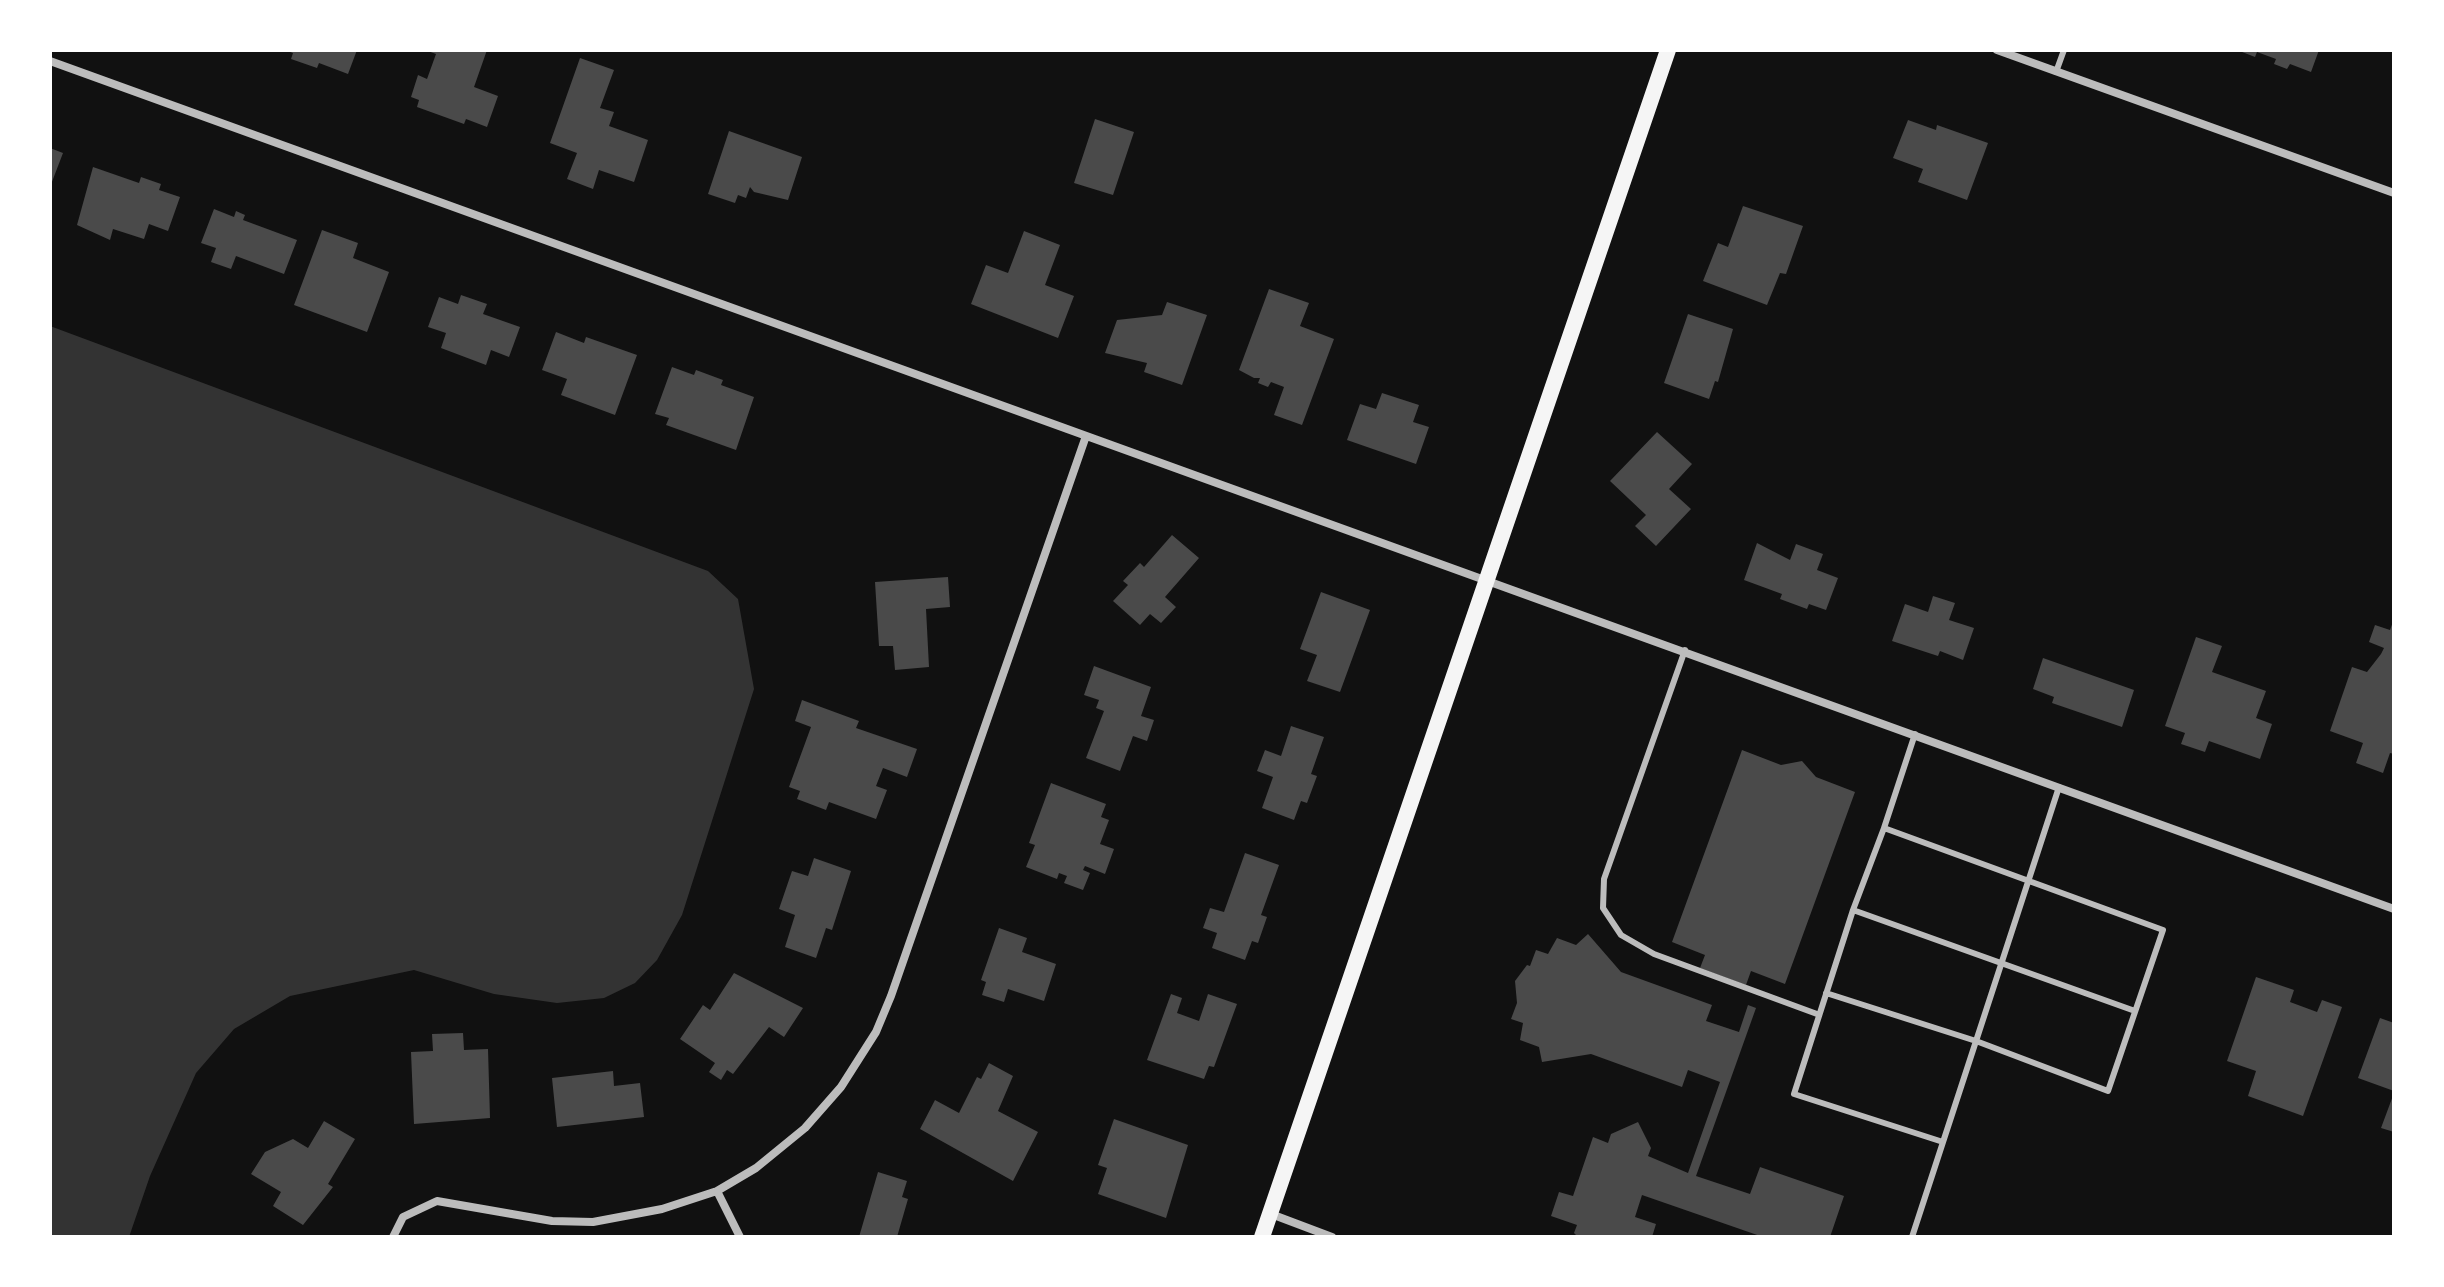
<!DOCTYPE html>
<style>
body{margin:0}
#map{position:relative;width:2444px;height:1287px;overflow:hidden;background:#111;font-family:"Asap Condensed",sans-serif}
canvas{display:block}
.frame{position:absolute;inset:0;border:52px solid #fff;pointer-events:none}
</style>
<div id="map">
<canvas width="2444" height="1287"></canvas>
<div class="frame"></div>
</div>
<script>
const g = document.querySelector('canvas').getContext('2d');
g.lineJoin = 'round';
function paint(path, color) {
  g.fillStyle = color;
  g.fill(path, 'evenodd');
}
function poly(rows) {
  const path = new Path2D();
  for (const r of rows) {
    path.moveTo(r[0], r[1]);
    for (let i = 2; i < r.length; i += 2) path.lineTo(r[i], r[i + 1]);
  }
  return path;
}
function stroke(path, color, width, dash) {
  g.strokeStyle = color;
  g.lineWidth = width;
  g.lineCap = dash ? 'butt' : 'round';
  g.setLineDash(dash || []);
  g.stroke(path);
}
paint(poly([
 [50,326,708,571,738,599,754,689,682,915,657,960,635,983,604,998,557,1003,494,994,414,970,290,996,234,1029,196,1073,150,1176,129,1237,50,1237]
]), '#333');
paint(poly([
 [285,50,357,50,348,74,319,63,317,68,291,59,293,53],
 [425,50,487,50,474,87,498,96,487,127,466,119,464,124,417,107,419,100,411,97,418,75,427,79,436,54],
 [2237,50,2319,50,2311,72,2290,64,2287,69,2274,64,2276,59,2257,52,2255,57],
 [580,58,614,70,600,108,614,112,609,126,648,140,634,182,599,170,593,189,567,179,577,153,550,143],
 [1095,119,1134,132,1113,195,1074,183],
 [1908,120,1936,130,1937,125,1988,143,1967,200,1918,182,1923,169,1893,158],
 [729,131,802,157,788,200,754,192,750,187,746,198,738,195,735,203,708,194],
 [50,148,63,153,50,187],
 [93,167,139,183,141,177,161,184,159,190,180,197,168,231,149,224,144,239,113,229,110,240,77,225],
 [1743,206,1803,226,1786,274,1780,273,1767,305,1703,281,1718,243,1728,247],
 [214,209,234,217,236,211,245,215,243,220,297,240,284,274,236,256,231,269,211,262,216,248,201,243],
 [322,230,358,243,353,258,389,272,367,332,294,305],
 [1024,231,1060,245,1045,285,1074,296,1058,338,971,304,986,265,1008,273],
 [1269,289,1309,303,1300,326,1334,339,1302,425,1274,415,1284,387,1271,382,1268,387,1258,383,1260,378,1254,378,1239,370],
 [461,295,487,304,483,314,520,327,509,357,491,350,486,365,441,348,446,333,428,327,439,297,458,304],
 [1167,302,1207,315,1182,385,1144,372,1147,363,1105,353,1117,320,1162,315],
 [1688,314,1733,329,1718,382,1715,381,1709,399,1664,383],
 [556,332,584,343,586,337,637,355,615,415,561,395,567,379,542,370],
 [672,367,694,375,696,370,723,380,721,385,754,397,736,450,666,425,669,418,655,414],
 [1382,393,1419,405,1413,422,1429,427,1416,464,1347,440,1360,404,1376,409],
 [1657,432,1692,464,1669,489,1691,509,1656,546,1635,526,1646,515,1610,481],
 [1172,535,1199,558,1165,597,1176,607,1161,623,1150,614,1140,625,1113,601,1128,585,1123,581,1140,563,1144,567],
 [1757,543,1790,560,1796,544,1823,554,1817,570,1838,578,1826,610,1809,604,1807,609,1780,599,1782,594,1744,580],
 [948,577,950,607,926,609,929,667,895,670,893,646,879,646,875,582],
 [1321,592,1370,610,1340,692,1307,681,1317,655,1300,649],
 [1933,596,1955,603,1949,620,1974,628,1963,660,1940,651,1938,656,1892,641,1905,604,1928,612],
 [2394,619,2394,754,2390,753,2383,773,2356,763,2363,743,2330,731,2352,667,2367,672,2381,654,2384,648,2369,642,2375,625,2390,630],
 [2196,637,2222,646,2212,672,2266,691,2256,718,2272,724,2260,759,2209,741,2205,752,2181,744,2185,733,2165,726],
 [2043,658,2134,690,2122,727,2052,703,2054,697,2033,689],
 [1094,666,1151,687,1141,716,1154,720,1147,741,1133,736,1120,771,1086,758,1104,711,1096,708,1099,700,1084,695],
 [802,700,859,721,856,728,917,749,907,777,883,768,876,786,887,790,876,819,829,802,826,810,797,799,800,791,789,787,811,727,795,721],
 [1291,726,1324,737,1311,774,1317,776,1307,803,1301,801,1294,820,1262,808,1273,777,1257,771,1265,750,1281,756],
 [1742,750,1781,765,1802,761,1816,777,1855,792,1785,984,1751,971,1746,985,1700,968,1705,955,1672,942],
 [1051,783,1106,804,1101,817,1109,820,1100,844,1114,849,1105,874,1085,866,1083,870,1090,873,1083,890,1064,883,1067,876,1059,873,1057,879,1026,867,1035,845,1029,843],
 [1245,853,1279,865,1261,915,1267,917,1258,943,1252,941,1245,960,1212,948,1217,933,1203,928,1210,908,1224,912],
 [814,858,851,871,832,930,826,928,816,958,785,947,795,915,779,909,792,871,808,876],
 [999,928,1027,938,1022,952,1056,964,1044,1001,1008,989,1004,1002,982,995,986,982,981,980],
 [1588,934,1621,972,1712,1005,1706,1021,1739,1032,1748,1005,1756,1008,1696,1176,1750,1194,1760,1167,1844,1196,1830,1237,1763,1237,1642,1195,1635,1217,1656,1224,1652,1237,1578,1237,1574,1233,1577,1225,1551,1216,1559,1192,1573,1196,1593,1137,1608,1143,1611,1134,1638,1122,1651,1148,1648,1156,1688,1173,1720,1082,1688,1070,1682,1087,1591,1054,1542,1062,1539,1047,1520,1040,1523,1023,1511,1019,1517,1003,1515,981,1527,965,1530,966,1536,950,1548,954,1557,938,1576,945],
 [734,973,803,1008,784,1037,769,1027,733,1074,727,1070,721,1080,709,1072,715,1063,680,1039,703,1005,710,1010],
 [2256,977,2294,990,2290,1002,2317,1012,2322,1000,2342,1007,2303,1116,2248,1096,2256,1071,2227,1061],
 [1171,994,1182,998,1177,1013,1199,1021,1208,994,1237,1004,1214,1067,1209,1066,1204,1079,1147,1060],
 [2380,1018,2394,1023,2394,1091,2358,1078],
 [463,1033,464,1050,488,1049,490,1118,414,1124,411,1052,433,1051,432,1034],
 [989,1063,1013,1076,998,1111,1038,1132,1013,1181,920,1129,935,1100,959,1113,977,1077,981,1079],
 [613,1071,614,1086,640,1083,644,1117,557,1127,552,1078],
 [2394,1093,2394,1132,2381,1128],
 [1114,1119,1188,1145,1166,1218,1098,1194,1107,1168,1098,1165],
 [324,1121,355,1139,328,1184,333,1187,303,1225,273,1206,281,1192,251,1174,265,1152,293,1139,308,1148],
 [878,1172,907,1181,902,1197,908,1199,897,1237,859,1237]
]), '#4a4a4a');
stroke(poly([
 [2056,72,2064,50],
 [1685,650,1604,879,1603,908,1621,935,1654,954,1817,1014],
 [1884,828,1915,734],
 [1853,910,2135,1011],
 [1826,993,1976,1041,2108,1091,2163,930,1884,828,1853,910,1794,1094,1943,1142],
 [1912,1237,2059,787]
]), '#bcbcbc', 6);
stroke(poly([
 [1997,50,2394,193],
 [50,61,2394,909],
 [717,1191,740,1237],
 [1271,1214,1332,1237],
 [393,1237,403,1217,437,1201,552,1221,593,1222,662,1209,717,1191,756,1168,805,1128,841,1087,876,1032,891,996,1086,436]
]), '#bcbcbc', 8);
stroke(poly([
 [1262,1237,1668,50]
]), '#f5f5f5', 16);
</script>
